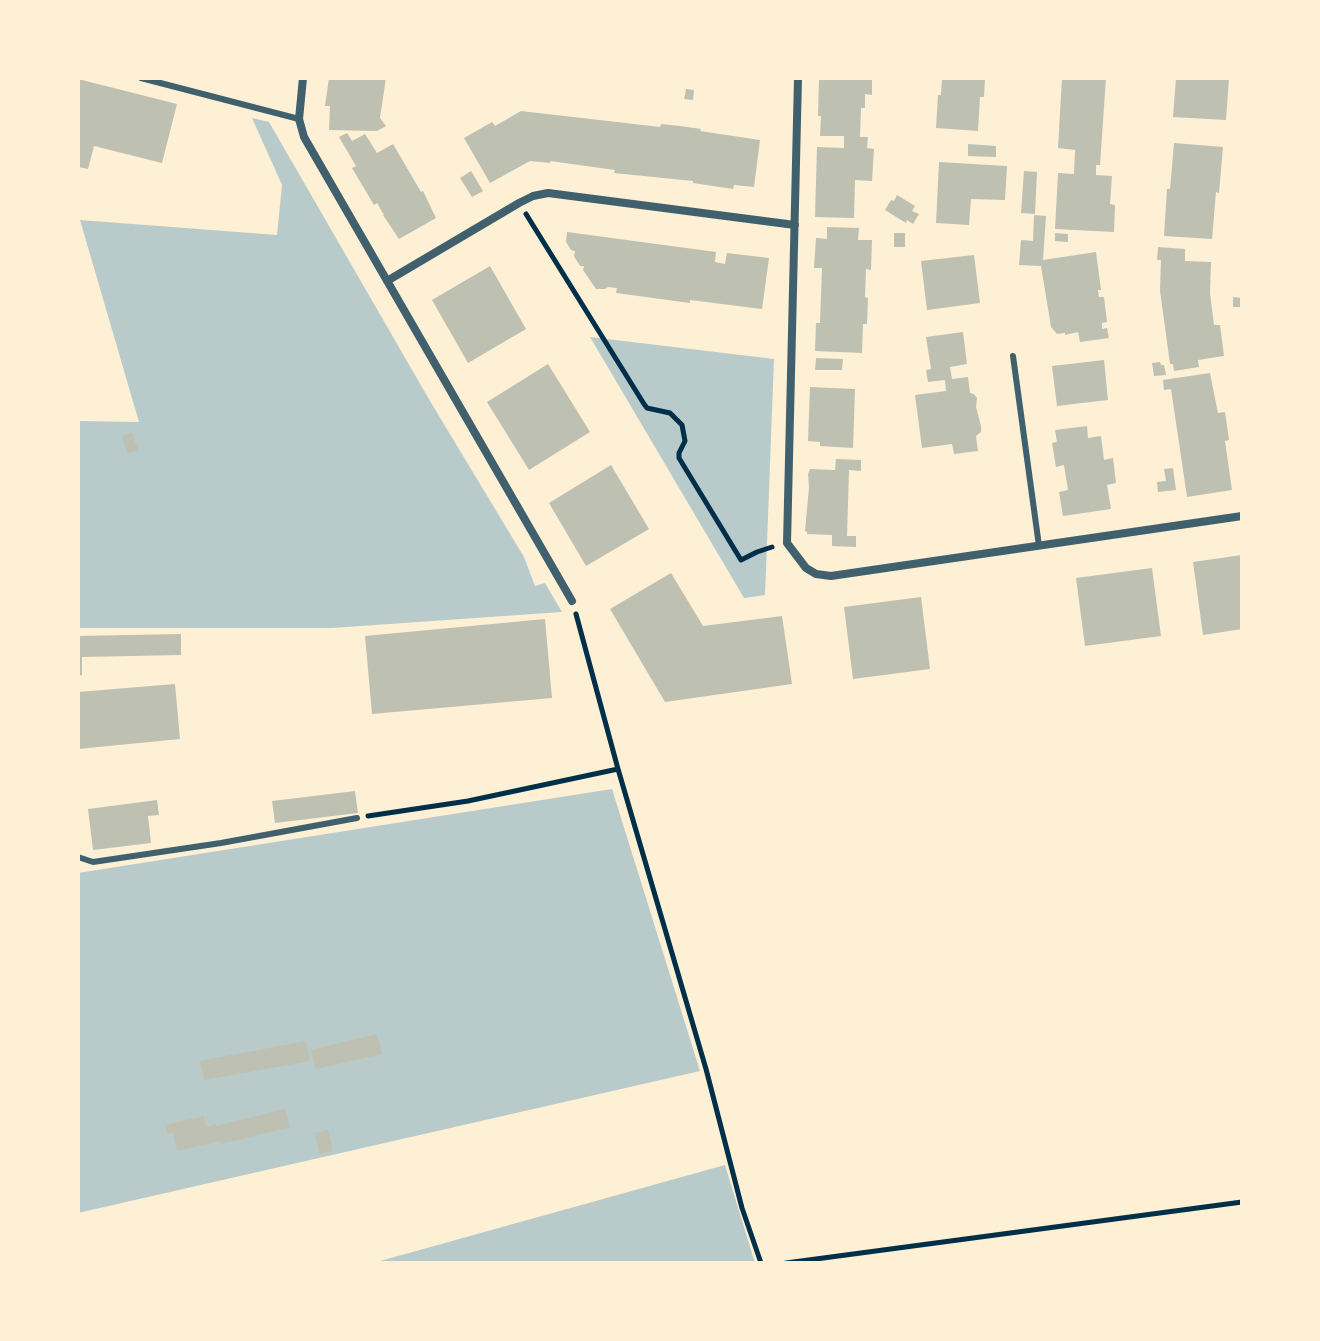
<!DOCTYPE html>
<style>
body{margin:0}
#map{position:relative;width:1320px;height:1341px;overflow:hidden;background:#fdf0d5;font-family:"Golos Text",sans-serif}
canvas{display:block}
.frame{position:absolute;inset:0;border:80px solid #fdf0d5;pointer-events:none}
</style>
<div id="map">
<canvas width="1320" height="1341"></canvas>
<div class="frame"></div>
</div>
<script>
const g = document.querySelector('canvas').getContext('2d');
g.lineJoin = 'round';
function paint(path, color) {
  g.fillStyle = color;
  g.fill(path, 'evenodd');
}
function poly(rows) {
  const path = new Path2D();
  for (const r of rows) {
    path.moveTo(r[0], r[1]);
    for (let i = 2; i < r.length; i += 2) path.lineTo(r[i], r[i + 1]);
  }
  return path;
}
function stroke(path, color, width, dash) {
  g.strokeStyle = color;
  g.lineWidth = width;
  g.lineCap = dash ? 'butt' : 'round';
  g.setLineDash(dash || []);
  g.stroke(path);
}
paint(poly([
 [252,118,269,122,430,401,524,557,535,586,545,583,562,612,332,628,78,628,78,421,139,422,80,220,277,235,282,185],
 [590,337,774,359,765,595,744,598],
 [612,789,700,1071,78,1213,78,873],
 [725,1165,755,1263,373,1263]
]), '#b9caca');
paint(poly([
 [329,78,386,78,380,118,386,126,377,131,329,130,330,106,325,106],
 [819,78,872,78,872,95,865,94,865,108,861,108,860,137,868,137,867,148,874,149,872,181,855,180,854,218,815,217,817,147,844,148,844,136,820,136,821,116,818,116],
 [942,78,985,78,984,97,980,97,978,131,936,128,938,95,941,95],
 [1062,78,1106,78,1100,165,1096,165,1096,175,1112,176,1110,204,1115,205,1114,232,1055,229,1058,173,1074,174,1075,150,1058,148],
 [1176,78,1229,78,1226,120,1173,117],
 [78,79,177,104,162,163,94,146,88,169,78,167],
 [686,89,694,90,693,100,684,99],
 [521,111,660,127,661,124,680,126,701,129,700,131,760,140,754,187,734,185,733,189,693,183,693,181,614,173,615,170,550,161,550,163,530,161,490,183,464,138,492,122,495,126],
 [347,133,352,141,365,134,377,153,393,144,421,192,423,191,436,218,399,239,383,215,384,215,377,203,374,205,352,168,356,166,339,137],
 [1174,143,1223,147,1219,193,1216,192,1212,239,1164,236,1167,189,1170,189],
 [968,144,996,146,996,157,968,156],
 [939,162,1007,166,1005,200,971,199,969,225,936,223],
 [471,171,483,191,472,197,460,178],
 [1024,171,1037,172,1035,214,1021,213],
 [897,195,915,206,912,211,919,214,913,224,907,220,906,223,885,210,891,200,894,201],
 [1034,215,1046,216,1043,260,1096,252,1101,290,1098,290,1099,297,1104,297,1107,322,1102,323,1102,329,1107,328,1109,338,1080,342,1078,332,1065,335,1065,333,1057,334,1051,327,1041,266,1019,265,1021,240,1033,241],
 [827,227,859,228,858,240,872,240,871,270,866,269,865,297,868,298,867,324,863,324,862,353,815,351,816,323,820,323,822,268,814,268,816,238,827,239],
 [567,232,716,252,715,262,725,264,727,253,769,258,762,309,690,300,690,303,616,293,617,288,608,287,605,289,596,289,583,270,584,266,580,266,574,256,575,251,571,250,566,242],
 [894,233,905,233,905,247,894,247],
 [1055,233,1068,234,1068,242,1055,241],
 [1158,247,1185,249,1185,261,1211,262,1210,293,1214,325,1220,325,1224,356,1198,360,1199,367,1174,371,1173,364,1170,364,1160,291,1161,260,1157,260],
 [974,255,980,303,927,310,921,261],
 [490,266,526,329,468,363,432,300],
 [1233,297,1242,298,1242,307,1233,307],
 [963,332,967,364,950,367,952,379,968,377,970,393,974,394,977,398,976,407,981,426,981,432,976,436,978,451,954,454,952,444,922,448,915,395,946,391,945,380,928,382,926,370,931,369,926,337],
 [816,358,843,359,842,370,815,370],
 [1104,360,1108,400,1057,406,1052,366],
 [1160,362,1161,365,1164,365,1166,375,1154,376,1152,363],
 [548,364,590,432,529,470,487,402],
 [1210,373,1218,413,1225,412,1229,440,1225,441,1232,490,1187,497,1171,389,1164,390,1163,380],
 [810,387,855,389,853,448,820,446,820,442,808,441],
 [1087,426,1088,438,1101,436,1104,460,1113,458,1116,483,1107,485,1111,509,1063,516,1059,492,1068,490,1064,465,1056,467,1052,443,1057,442,1055,430],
 [132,432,138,450,128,454,122,436],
 [836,459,861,460,861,471,849,470,847,536,856,536,856,547,832,546,832,535,807,534,807,532,805,531,809,487,808,474,810,469,835,470],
 [611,465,649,529,586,566,549,503],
 [1173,468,1176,490,1158,492,1157,482,1166,481,1164,469],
 [1242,555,1242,629,1203,635,1193,562],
 [1152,568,1161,636,1085,646,1076,578],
 [671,573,703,626,782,616,792,684,665,702,610,609],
 [921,597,930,669,853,679,844,607],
 [545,619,552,698,372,714,365,636],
 [181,634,181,655,82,657,82,675,78,676,78,636],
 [175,684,180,739,78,749,78,692],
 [355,791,358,813,275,823,272,801],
 [157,800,159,815,148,816,151,843,93,850,88,809],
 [377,1034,382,1054,316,1069,311,1050],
 [306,1041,310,1061,204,1080,200,1061],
 [285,1109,290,1127,221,1144,220,1141,177,1151,173,1133,167,1134,165,1125,204,1116,206,1127,216,1124,216,1126],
 [328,1130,333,1151,320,1154,315,1133]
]), '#bec0b2');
stroke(poly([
 [526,214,644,404,647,408,670,413,682,425,685,441,679,453,679,458,741,560,757,552,772,547],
 [576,614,618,769,706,1069,742,1208,761,1263],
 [368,816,468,801,618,769],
 [786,1263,1242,1202]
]), '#003049', 5);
stroke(poly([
 [141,78,299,119],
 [1013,356,1039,546],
 [78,857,93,862,221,843,357,818]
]), '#3f606c', 6);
stroke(poly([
 [303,78,299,119,304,137,572,601],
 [798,78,787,543,806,568,816,574,831,576,1242,516],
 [387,281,519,203,533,196,548,193,795,225]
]), '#3f606c', 8);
</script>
